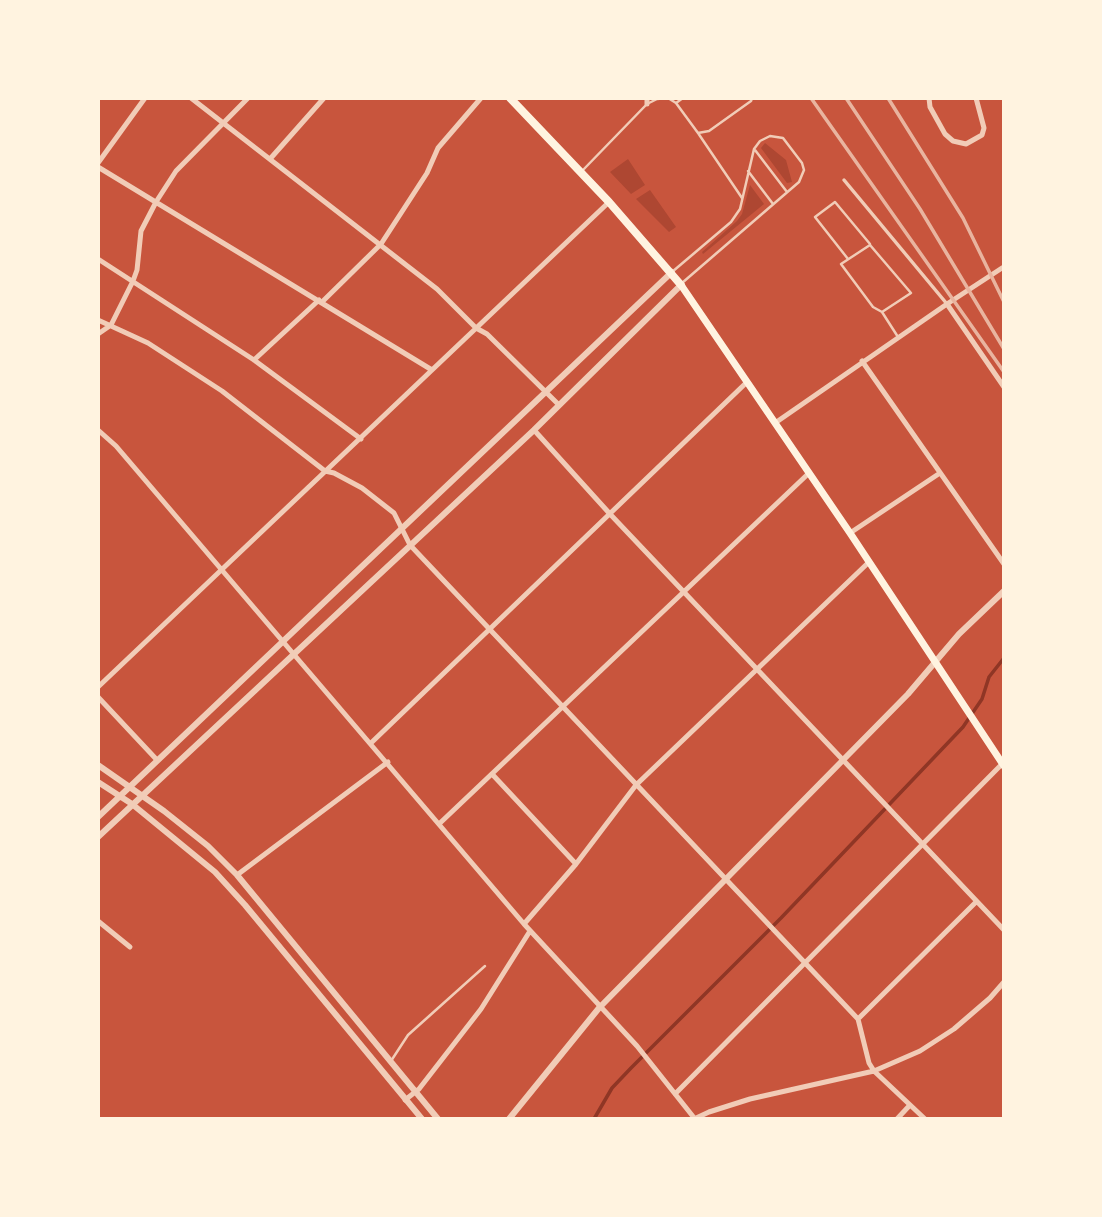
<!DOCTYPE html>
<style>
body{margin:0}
#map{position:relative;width:1102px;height:1217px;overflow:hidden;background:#c8553d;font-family:Barlow,sans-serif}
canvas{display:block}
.frame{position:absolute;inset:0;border:100px solid #fff3e0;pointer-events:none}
</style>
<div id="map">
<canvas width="1102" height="1217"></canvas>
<div class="frame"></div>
</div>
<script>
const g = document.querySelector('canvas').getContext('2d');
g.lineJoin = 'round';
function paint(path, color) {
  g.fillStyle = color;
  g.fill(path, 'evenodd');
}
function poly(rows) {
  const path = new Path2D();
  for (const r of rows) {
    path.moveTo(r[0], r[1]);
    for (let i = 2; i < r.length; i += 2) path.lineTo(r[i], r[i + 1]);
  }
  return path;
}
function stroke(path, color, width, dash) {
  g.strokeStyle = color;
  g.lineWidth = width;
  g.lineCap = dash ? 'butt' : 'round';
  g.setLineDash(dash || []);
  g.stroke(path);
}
paint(poly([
 [765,143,786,160,792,182,787,183,761,148],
 [628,159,645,185,631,194,610,172],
 [750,185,764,204,703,254,702,252,737,221,742,214],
 [650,190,676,227,669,232,636,199]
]), '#ae4732');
stroke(poly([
 [594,1119,612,1088,631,1068,781,918,963,727,982,699,989,677,1004,658]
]), '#8f3625', 3.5);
stroke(poly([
 [676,103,683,98],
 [698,133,709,131,751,101,752,98],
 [755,150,787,192],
 [583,170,647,104,657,99,668,98,676,103,698,133,742,198],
 [748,171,773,204],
 [848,259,815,217,835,202,870,244],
 [672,272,731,222,740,209,754,149,760,141,770,136,783,138,802,163,804,170,799,182,682,283],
 [882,312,911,293,870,245,841,264,873,307,882,312,898,337],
 [391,1061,408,1035,485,966]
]), '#f1ccb7', 2.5);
stroke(poly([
 [844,180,947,304]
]), '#f1ccb7', 3.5);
stroke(poly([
 [191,98,437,289,476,328,487,334,558,404],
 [647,98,647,104],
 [929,98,930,107,945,134,953,141,966,144,982,135,984,128,976,98],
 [270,159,324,98],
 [98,163,145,98],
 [98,167,432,370],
 [98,259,254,360,361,439],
 [322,302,381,244,427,173,438,148,481,98],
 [947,304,1002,268],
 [98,320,148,343,222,391,325,471,334,473,362,488,394,513,410,545,858,1019,869,1063,874,1071,925,1119],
 [98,334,111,325,133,281,137,270,141,231,156,202,176,171,248,98],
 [254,360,319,300],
 [862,361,1004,564],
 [775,423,947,304,1004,387],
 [98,430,116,446,524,924,637,1046,695,1119],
 [534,430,610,514,1004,930],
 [850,533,940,473],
 [98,687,609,202],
 [98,697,157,760],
 [371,743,747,382],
 [492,774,576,864],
 [439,824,809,473],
 [237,875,388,762],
 [98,921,130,947],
 [524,924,576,864,636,785,869,562],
 [858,1019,976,902],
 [675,1094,1004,762],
 [405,1100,419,1089,481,1009,530,931],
 [694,1119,709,1112,750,1099,874,1071,920,1051,954,1029,990,998,1004,982],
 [897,1119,910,1105]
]), '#f1ccb7', 5);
stroke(poly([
 [98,765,164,811,208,846,237,875,438,1119],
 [98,782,132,804,215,872,245,905,422,1119],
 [98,817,672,272],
 [98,837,534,430,681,285],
 [509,1119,599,1008,908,694,959,634,1004,591]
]), '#f1ccb7', 6);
stroke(poly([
 [681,285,850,533,1004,766]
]), '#fff3e0', 7);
stroke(poly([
 [510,98,609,202,681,285]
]), '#fff3e0', 8);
stroke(poly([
 [811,98,1004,372],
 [846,98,920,209,1004,349],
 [888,98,963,218,1004,302]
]), '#e9b49f', 3.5);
</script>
